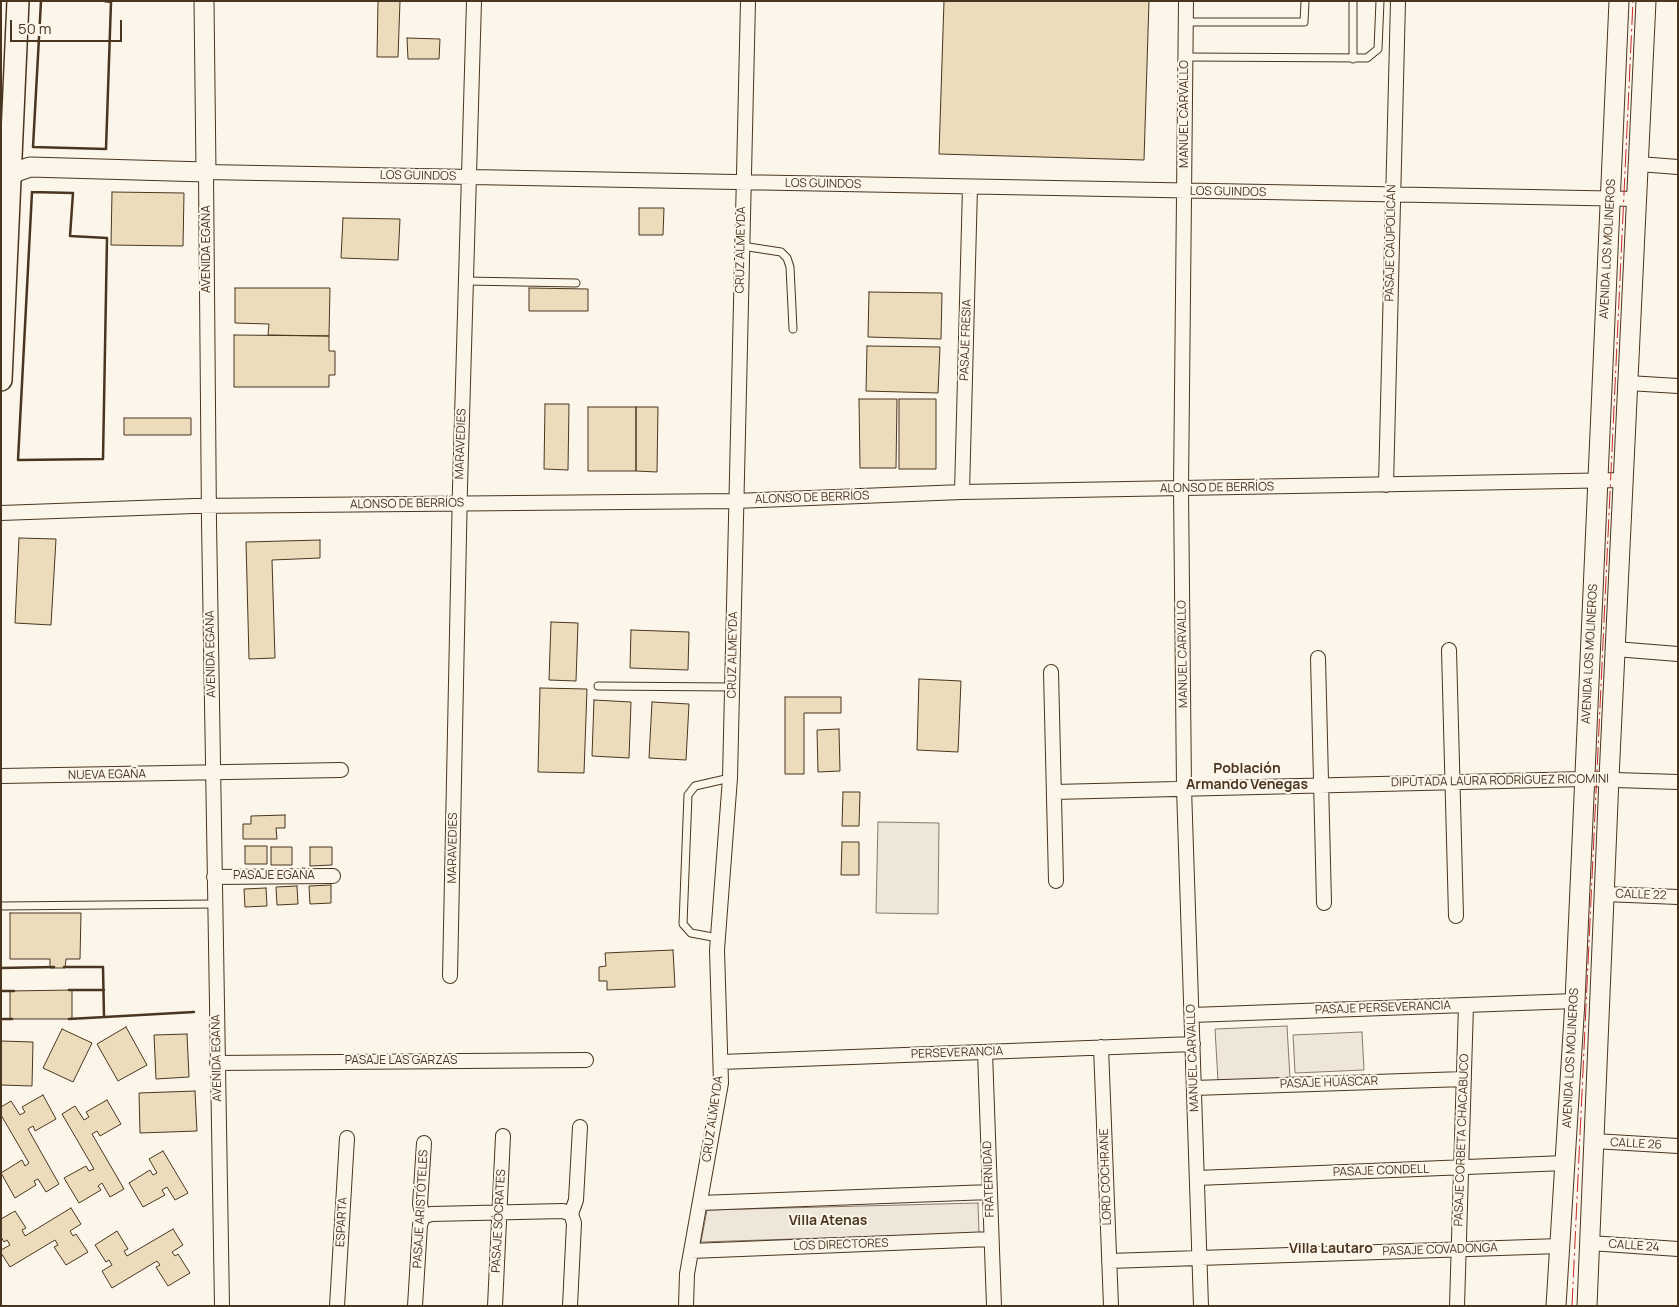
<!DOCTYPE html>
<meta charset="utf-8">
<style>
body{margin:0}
#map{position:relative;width:1679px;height:1307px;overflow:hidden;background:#fbf6e9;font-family:Manrope,sans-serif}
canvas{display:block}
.frame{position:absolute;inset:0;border:2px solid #4a3520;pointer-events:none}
.scale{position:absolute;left:10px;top:20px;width:112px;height:22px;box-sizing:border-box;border:2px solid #4a3520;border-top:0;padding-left:6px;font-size:15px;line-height:18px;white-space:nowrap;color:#4a3520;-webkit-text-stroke:4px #fbf6e9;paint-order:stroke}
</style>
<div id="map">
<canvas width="1679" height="1307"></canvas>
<div class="frame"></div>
<div class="scale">50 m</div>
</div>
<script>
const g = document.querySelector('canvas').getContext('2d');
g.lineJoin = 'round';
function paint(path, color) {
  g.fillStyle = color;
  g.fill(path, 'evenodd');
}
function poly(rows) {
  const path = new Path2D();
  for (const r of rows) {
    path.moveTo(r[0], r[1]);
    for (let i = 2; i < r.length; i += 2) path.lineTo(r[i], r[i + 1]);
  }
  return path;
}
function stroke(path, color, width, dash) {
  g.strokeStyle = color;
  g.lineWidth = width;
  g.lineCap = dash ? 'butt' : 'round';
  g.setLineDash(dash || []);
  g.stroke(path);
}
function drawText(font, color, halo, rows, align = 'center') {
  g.font = font + ' Manrope,sans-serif';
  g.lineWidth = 4;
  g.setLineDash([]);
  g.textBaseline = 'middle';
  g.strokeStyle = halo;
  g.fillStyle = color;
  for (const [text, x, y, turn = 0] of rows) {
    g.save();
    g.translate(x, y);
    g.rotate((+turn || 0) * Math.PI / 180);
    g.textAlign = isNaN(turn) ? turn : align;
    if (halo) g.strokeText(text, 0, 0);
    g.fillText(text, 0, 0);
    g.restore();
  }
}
const green = poly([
 [878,822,939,823,938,914,876,913,878,822],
 [1287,1026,1290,1078,1218,1081,1215,1029,1287,1026],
 [1362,1032,1364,1070,1295,1073,1293,1035,1362,1032],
 [978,1203,979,1233,701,1242,707,1210,978,1203]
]);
paint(green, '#ede6d9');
stroke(green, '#887966', 1);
const building = poly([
 [378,1,400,1,398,57,377,57,378,1],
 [944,1,1149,1,1144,160,939,154,944,1],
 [407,38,440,39,439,59,408,59,407,38],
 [112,192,184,193,183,246,111,245,112,192],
 [639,208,664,208,663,235,639,235,639,208],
 [343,218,400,219,398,260,341,258,343,218],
 [235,288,330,288,329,336,268,335,269,324,235,323,235,288],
 [529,288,588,289,588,311,529,311,529,288],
 [869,292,942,293,941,339,868,337,869,292],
 [234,335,329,336,329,351,335,351,335,375,329,375,329,387,234,387,234,335],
 [867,346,940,347,938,393,866,391,867,346],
 [859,399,897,399,896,468,860,468,859,399],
 [899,399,936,399,936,469,899,469,899,399],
 [545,404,569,404,568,470,544,469,545,404],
 [588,407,636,407,636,471,588,471,588,407],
 [636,407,658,407,657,472,636,471,636,407],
 [124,418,191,418,191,435,124,435,124,418],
 [19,538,56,539,51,625,15,623,19,538],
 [320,540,320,558,272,560,275,658,249,659,246,542,320,540],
 [551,622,578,623,576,681,549,680,551,622],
 [631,630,689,632,688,670,630,668,631,630],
 [919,679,961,681,958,752,917,750,919,679],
 [540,688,587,689,584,773,538,772,540,688],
 [785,697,841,697,841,713,804,713,804,774,785,774,785,697],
 [594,700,631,702,629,758,592,756,594,700],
 [652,702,689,704,686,760,649,758,652,702],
 [839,729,840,771,818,772,817,730,839,729],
 [843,792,860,792,859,826,842,826,843,792],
 [285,815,285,828,276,828,277,839,243,839,243,824,251,824,251,816,285,815],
 [842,842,859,842,859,875,841,875,842,842],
 [245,846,267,846,267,864,245,864,245,846],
 [271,847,292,847,292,865,271,865,271,847],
 [310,847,332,847,332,865,310,866,310,847],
 [331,885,331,903,310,904,309,886,331,885],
 [297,886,298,904,277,905,276,887,297,886],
 [266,888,267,906,245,907,244,889,266,888],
 [10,913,81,913,80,959,66,959,65,968,50,968,50,959,10,959,10,913],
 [673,950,675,987,607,990,607,981,599,981,599,967,606,966,605,953,673,950],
 [72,990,72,1019,10,1019,10,991,72,990],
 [126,1027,147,1065,118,1081,97,1044,126,1027],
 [62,1029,92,1043,73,1082,43,1068,62,1029],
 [187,1034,189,1077,156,1079,154,1035,187,1034],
 [1,1041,33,1042,32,1086,1,1085,1,1041],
 [195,1091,197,1131,140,1133,139,1093,195,1091],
 [43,1095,56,1119,35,1131,33,1126,28,1129,59,1184,46,1192,38,1179,34,1181,36,1185,15,1198,1,1173,22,1160,25,1166,29,1163,1,1115,1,1107,11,1101,20,1115,25,1112,22,1107,43,1095],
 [107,1100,121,1124,100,1136,97,1131,92,1134,124,1189,110,1197,102,1183,98,1186,101,1190,79,1203,64,1178,86,1166,89,1171,94,1169,62,1114,75,1106,84,1120,89,1117,86,1112,107,1100],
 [163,1151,188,1193,175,1200,167,1187,162,1190,165,1195,143,1207,129,1183,150,1170,153,1175,157,1173,149,1159,163,1151],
 [71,1208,81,1224,70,1231,73,1236,76,1234,88,1252,66,1265,54,1247,58,1245,55,1240,10,1267,1,1253,1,1250,10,1245,7,1240,4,1242,1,1237,1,1219,15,1211,26,1228,22,1230,25,1236,71,1208],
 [173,1229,183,1245,172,1252,175,1256,178,1254,190,1273,168,1286,156,1267,160,1265,157,1261,112,1288,102,1271,112,1265,109,1260,106,1262,95,1245,117,1231,128,1249,124,1251,127,1256,173,1229]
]);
paint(building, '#ecdcbc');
stroke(building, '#4a3520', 1);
const lane = poly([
 [1186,22,1304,22,1305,1],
 [1186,57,1367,58,1378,49,1380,1],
 [1353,59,1353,1],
 [742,246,781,252,787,258,790,267,793,329],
 [466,281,576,283],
 [598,686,732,687],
 [1,906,214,904],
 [718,938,691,933,683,924,688,795,695,786,730,778]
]);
const street = poly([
 [1186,1,1181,488,1184,788,1201,1306],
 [1639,164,1678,167],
 [1628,383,1678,386],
 [1386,485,1398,1],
 [962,492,970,187],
 [1,513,194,506,735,501,962,492,1623,480],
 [1615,649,1678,654],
 [1449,650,1456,916],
 [1318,658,1324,903],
 [1051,672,1056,881],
 [1,776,341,770],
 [1054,792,1584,779,1678,782],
 [214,877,333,876],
 [1604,894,1678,897],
 [450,976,460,487,474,1],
 [1192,1015,1575,1001],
 [1101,1047,1111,1306],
 [985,1052,994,1306],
 [721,1062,1193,1044],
 [217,1063,586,1060],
 [1194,1088,1464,1079],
 [1594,1141,1678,1146],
 [1197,1178,1565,1163],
 [700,1203,990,1192],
 [423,1217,431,1214,563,1211,571,1214],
 [1590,1243,1678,1249],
 [691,1251,991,1239],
 [1109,1261,1560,1246],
 [222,1306,209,522,206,172,1637,199],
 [337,1306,347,1138],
 [415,1306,420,1225,423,1217,420,1204,424,1143],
 [495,1306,503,1136],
 [570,1306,574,1223,571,1214,576,1200,580,1127],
 [686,1306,687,1274,721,1083,717,950,730,778,748,1],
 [1457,1306,1466,1005]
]);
const secondary = poly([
 [10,174,30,167,206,172,204,1],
 [1556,1306,1575,1001,1619,1],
 [1587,1306,1609,778,1646,1]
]);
const primary = poly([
 [1,380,18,1]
]);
const highway = poly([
 [1,186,10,174]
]);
stroke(lane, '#4a3520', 9);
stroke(street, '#4a3520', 16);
stroke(secondary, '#4a3520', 21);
stroke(primary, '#4a3520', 24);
stroke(highway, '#4a3520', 28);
stroke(lane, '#fbf6e9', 7);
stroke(street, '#fbf6e9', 14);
stroke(secondary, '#fbf6e9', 19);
stroke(primary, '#fbf6e9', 21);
stroke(highway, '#fbf6e9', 25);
stroke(poly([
 [41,1,33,147,106,149,111,2,104,1],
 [32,192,73,193,70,236,107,238,103,459,18,460,32,192],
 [64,967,103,967,104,1017],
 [1,968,54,967],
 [69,990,104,990],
 [1,991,14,991],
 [1,1019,12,1019],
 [69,1019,194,1012]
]), '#4a3520', 2.5);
stroke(poly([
 [1572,1306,1633,1]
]), '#c62828', 1, [18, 4, 2.5, 4]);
drawText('12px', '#4a3520', '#fbf6e9', [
 ["MANUEL CARVALLO",1185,114,-90],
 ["LOS GUINDOS",418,176,1],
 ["LOS GUINDOS",823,184,1],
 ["LOS GUINDOS",1228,192,1],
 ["PASAJE CAUPOLICÁN",1391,243,-89],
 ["AVENIDA EGAÑA",207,249,-90],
 ["AVENIDA LOS MOLINEROS",1608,249,-87],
 ["CRUZ ALMEYDA",741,250,-89],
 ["PASAJE FRESIA",966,340,-88],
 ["MARAVEDIES",461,444,-88],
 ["ALONSO DE BERRÍOS",1217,488,-1],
 ["ALONSO DE BERRÍOS",812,498,-2],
 ["ALONSO DE BERRÍOS",407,504,-1],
 ["AVENIDA EGAÑA",211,654,-91],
 ["MANUEL CARVALLO",1183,654,-91],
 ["AVENIDA LOS MOLINEROS",1590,654,-87],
 ["CRUZ ALMEYDA",733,655,-89],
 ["NUEVA EGAÑA",107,775,-1],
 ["DIPUTADA LAURA RODRÍGUEZ RICOMINI",1500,781,-1],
 ["MARAVEDIES",453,848,-89],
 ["PASAJE EGAÑA",274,876],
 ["CALLE 22",1641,895,2],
 ["PASAJE PERSEVERANCIA",1383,1008,-2],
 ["PERSEVERANCIA",957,1053,-2],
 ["AVENIDA EGAÑA",217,1058,-91],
 ["MANUEL CARVALLO",1193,1058,-92],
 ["AVENIDA LOS MOLINEROS",1571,1058,-87],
 ["PASAJE LAS GARZAS",401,1061],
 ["PASAJE HUÁSCAR",1329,1083,-2],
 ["CRUZ ALMEYDA",713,1119,-82],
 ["PASAJE CORBETA CHACABUCO",1462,1140,-88],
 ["CALLE 26",1636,1144,3],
 ["PASAJE CONDELL",1381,1171,-2],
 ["LORD COCHRANE",1106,1177,-92],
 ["FRATERNIDAD",989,1179,-92],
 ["PASAJE ARISTÓTELES",421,1209,-87],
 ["PASAJE SÓCRATES",499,1221,-87],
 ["ESPARTA",342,1222,-87],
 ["LOS DIRECTORES",841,1245,-2],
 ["CALLE 24",1634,1246,4],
 ["PASAJE COVADONGA",1440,1250,-2]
]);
drawText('bold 14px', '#4a3520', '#fbf6e9', [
 ["Población",1247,769],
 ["Armando Venegas",1247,785],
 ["Villa Atenas",828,1221],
 ["Villa Lautaro",1331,1249]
]);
</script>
